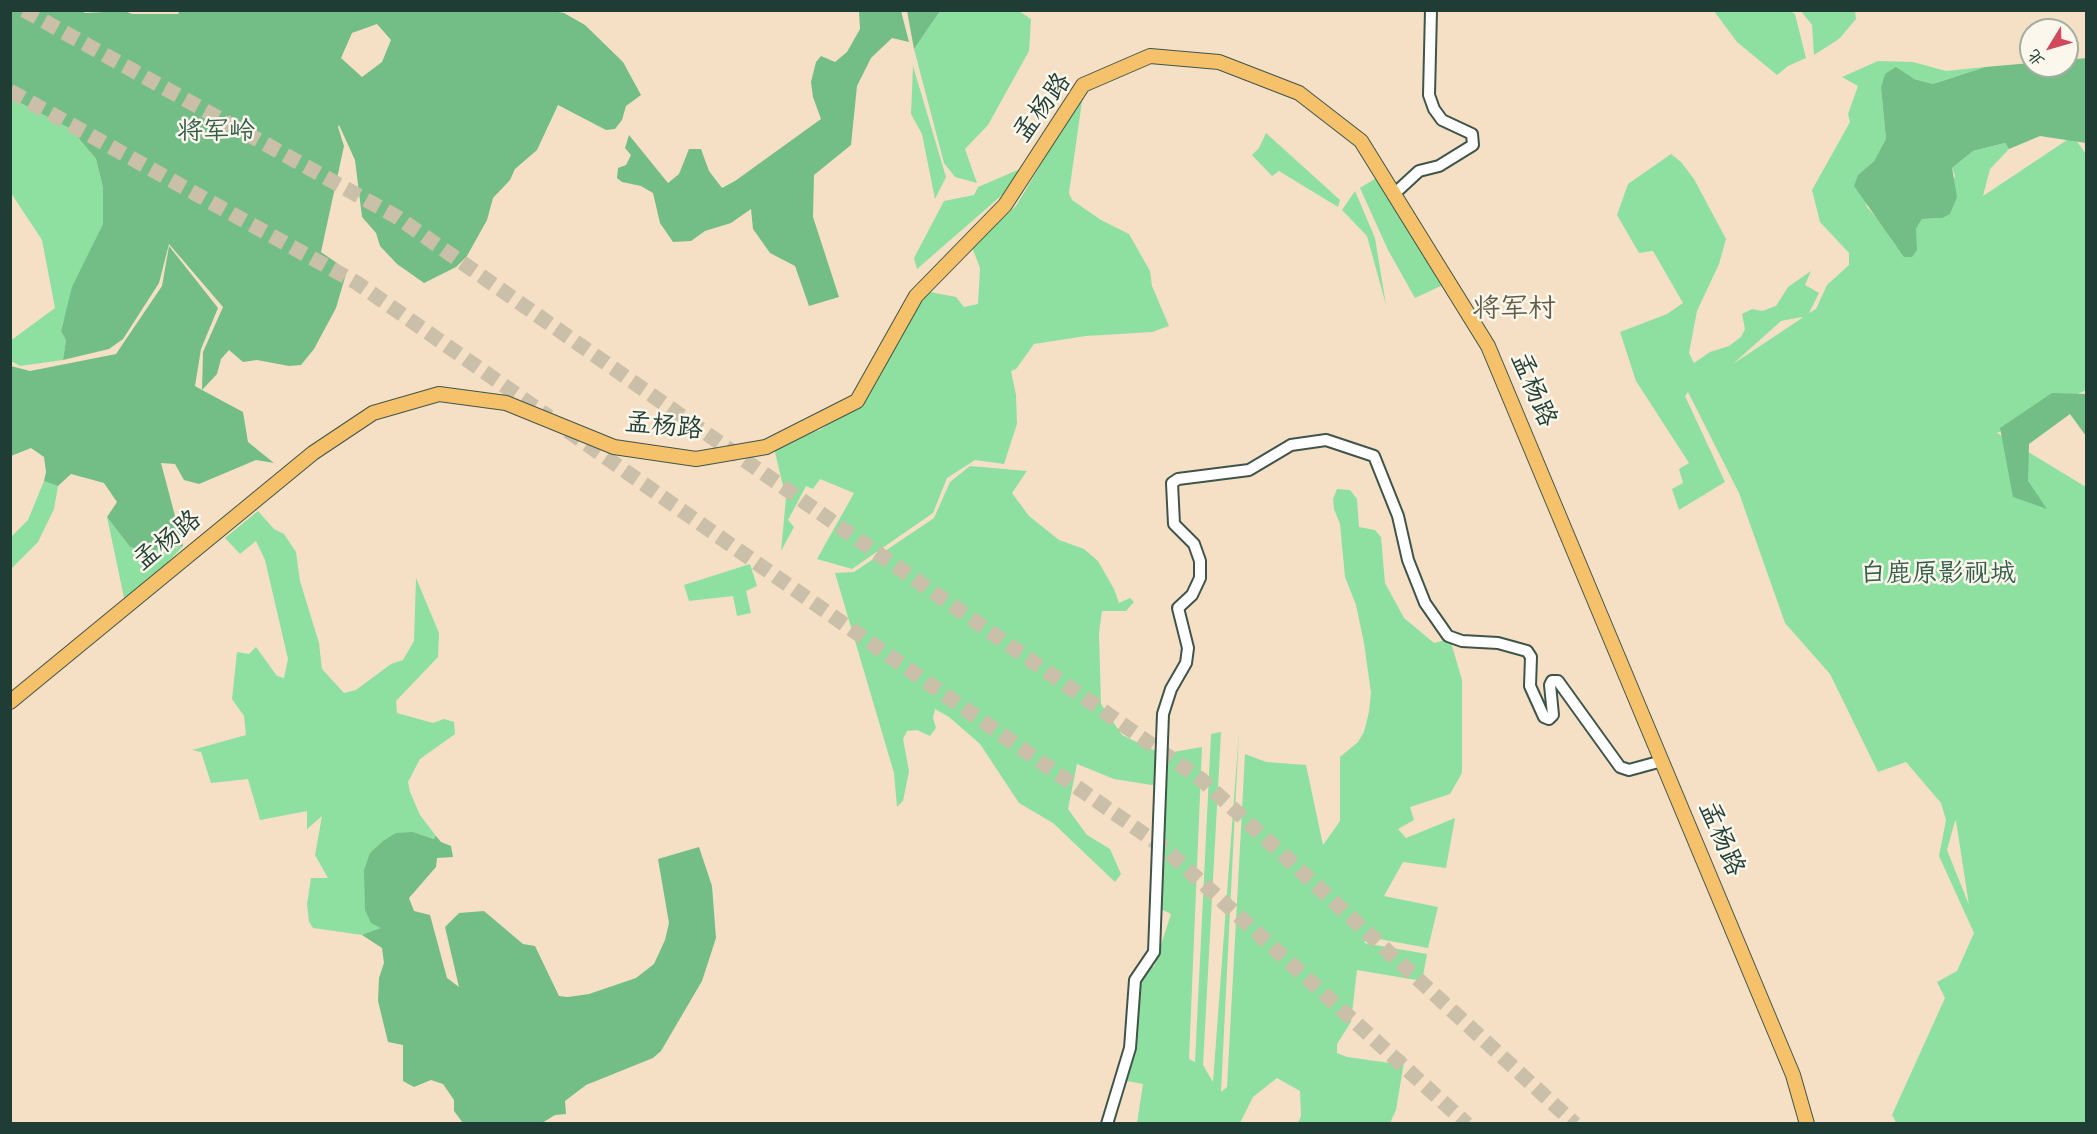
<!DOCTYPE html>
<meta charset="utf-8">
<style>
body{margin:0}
#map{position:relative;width:2097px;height:1134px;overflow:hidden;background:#f5e0c5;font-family:Itim,"LXGW WenKai TC",sans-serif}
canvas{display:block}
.frame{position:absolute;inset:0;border:12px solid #1f3d34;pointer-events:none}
.north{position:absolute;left:2019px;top:18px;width:60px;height:60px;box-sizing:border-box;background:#fbf7ec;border:2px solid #a3ada2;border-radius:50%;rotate:233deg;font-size:16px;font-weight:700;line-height:24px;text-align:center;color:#1f3d34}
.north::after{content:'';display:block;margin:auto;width:21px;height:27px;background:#d1495b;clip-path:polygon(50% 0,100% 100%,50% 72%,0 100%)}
</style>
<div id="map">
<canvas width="2097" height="1134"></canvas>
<div class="frame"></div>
<div class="north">北</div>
</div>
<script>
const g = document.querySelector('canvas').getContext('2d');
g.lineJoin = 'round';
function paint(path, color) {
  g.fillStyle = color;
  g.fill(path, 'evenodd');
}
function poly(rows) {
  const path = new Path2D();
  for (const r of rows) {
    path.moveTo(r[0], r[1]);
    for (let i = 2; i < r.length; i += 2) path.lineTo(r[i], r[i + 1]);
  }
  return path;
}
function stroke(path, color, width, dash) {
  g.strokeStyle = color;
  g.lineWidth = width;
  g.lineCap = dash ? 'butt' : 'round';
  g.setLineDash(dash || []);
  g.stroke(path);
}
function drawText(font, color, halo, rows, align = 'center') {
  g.font = font + ' Itim,"LXGW WenKai TC",sans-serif';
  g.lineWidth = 5;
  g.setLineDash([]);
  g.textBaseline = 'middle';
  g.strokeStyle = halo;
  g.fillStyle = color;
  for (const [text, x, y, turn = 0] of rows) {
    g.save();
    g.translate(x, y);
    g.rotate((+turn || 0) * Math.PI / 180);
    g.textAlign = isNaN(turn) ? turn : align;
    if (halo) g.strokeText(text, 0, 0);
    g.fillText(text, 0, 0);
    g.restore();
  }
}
paint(poly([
 [1788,10,1795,14,1806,58,1788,66,1777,75,1737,42,1714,11],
 [940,11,1019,11,1031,19,1029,51,988,125,965,149,977,183,955,177,944,163,914,49],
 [1801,11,1855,11,1856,19,1839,39,1814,55,1812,25],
 [1878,61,1913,62,1946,71,1985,67,1933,84,1915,79,1881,88,1886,139,1874,161,1858,175,1867,207,1889,232,1896,246,1916,229,1922,219,1942,218,1955,176,1952,168,1973,151,2005,143,2009,149,1990,169,1983,196,2073,136,2086,154,2086,390,1997,433,2086,487,2086,1123,1897,1124,1892,1115,1945,998,1937,982,1957,971,1974,933,1939,856,1946,820,1941,803,1906,762,1878,772,1830,674,1785,623,1739,493,1688,392,1685,396,1725,482,1679,510,1672,489,1683,483,1679,469,1689,463,1636,381,1620,332,1667,314,1683,303,1653,251,1639,253,1617,215,1628,184,1671,154,1681,162,1694,179,1726,239,1719,264,1697,311,1689,353,1694,363,1710,352,1729,346,1741,337,1745,329,1742,314,1752,309,1762,311,1776,306,1788,287,1811,271,1805,285,1819,293,1809,313,1816,309,1827,285,1849,265,1849,253,1820,222,1812,190,1850,122,1848,114,1858,86,1842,77],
 [1802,317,1802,318,1733,364,1781,321],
 [1955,821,1956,821,1969,905,1947,850],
 [913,66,946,177,935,199,922,134,911,114],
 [1083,94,1069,193,1072,200,1101,220,1129,234,1150,271,1152,286,1169,326,1152,332,1086,336,1034,344,1016,369,1011,371,1016,395,1017,424,1004,464,975,460,947,478,933,513,852,569,817,559,854,493,820,479,813,489,806,486,788,520,794,527,781,551,786,498,773,444,820,430,850,409,925,291,956,297,964,307,978,304,980,268,972,247,1016,206],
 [11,98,71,129,96,159,103,188,103,224,92,247,63,322,61,330,66,340,63,360,20,366,11,361,10,341,55,308,42,240,11,193],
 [1266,133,1340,200,1338,207,1279,171,1272,176,1252,155,1259,148],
 [1020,169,1002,195,917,269,914,258,944,201,974,195,978,187],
 [1381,175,1445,284,1415,298,1388,250,1360,188],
 [1355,191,1375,238,1386,305,1367,236,1342,210],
 [970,466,1027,471,1012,493,1029,516,1059,540,1084,549,1098,561,1114,589,1119,603,1130,598,1134,602,1126,611,1102,611,1099,633,1101,704,1122,735,1162,754,1202,747,1189,1059,1195,1062,1211,734,1221,732,1203,1065,1213,1082,1239,731,1221,1092,1227,1087,1245,754,1266,762,1306,765,1323,845,1340,821,1340,757,1358,742,1364,732,1369,712,1371,693,1364,643,1356,605,1345,577,1340,524,1334,509,1333,499,1337,489,1350,490,1357,499,1359,527,1375,530,1381,537,1385,583,1404,618,1434,643,1450,639,1462,680,1462,773,1450,794,1410,807,1414,820,1398,829,1406,838,1455,818,1446,868,1403,862,1384,896,1438,907,1428,948,1368,937,1364,943,1427,954,1422,981,1357,970,1351,1022,1337,1044,1337,1053,1347,1057,1397,1064,1400,1055,1405,1056,1396,1110,1390,1123,1298,1123,1301,1116,1300,1091,1277,1078,1253,1097,1240,1123,1137,1123,1143,1084,1116,1079,1127,1041,1141,962,1154,967,1171,914,1151,904,1158,786,1114,779,1077,764,1068,809,1087,835,1110,849,1121,874,1115,882,1053,823,1019,803,980,744,949,717,935,709,933,718,936,728,930,736,917,730,907,731,903,739,909,771,903,801,897,807,894,773,835,573,854,572,934,518,950,482],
 [44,481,58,486,54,509,38,542,11,569,11,537,28,520],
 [258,511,274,529,284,534,296,552,300,581,319,643,322,669,344,693,356,690,391,664,403,660,414,641,416,578,439,633,438,657,396,701,397,713,433,723,444,719,454,722,455,734,420,759,408,782,410,792,420,815,436,836,435,839,413,832,381,928,372,933,362,935,313,928,309,922,307,904,311,878,328,878,315,855,322,816,307,829,307,811,260,820,248,779,211,783,201,752,192,750,246,735,244,716,232,699,237,652,249,654,256,647,277,676,284,678,288,659,265,560,256,541,240,554,225,538],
 [107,517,130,547,167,550,183,546,126,607],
 [750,564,757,586,746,591,751,613,737,616,733,596,689,601,684,585]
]), '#8ee0a0');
paint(poly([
 [80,10,85,13,125,11,132,14,178,14,180,10,553,11,564,13,585,25,623,62,641,95,626,106,622,120,615,129,606,130,558,105,537,150,515,169,510,180,493,198,487,220,467,256,456,267,424,283,397,264,380,246,376,233,362,217,355,160,339,125,338,127,344,146,321,252,337,263,346,274,336,308,314,349,301,365,289,366,257,360,243,362,229,350,221,359,217,374,202,390,243,412,248,442,274,463,256,460,199,484,184,480,175,464,161,463,183,546,147,551,130,547,107,517,117,502,104,483,71,474,58,486,44,481,46,472,44,457,31,448,11,456,11,366,30,371,116,354,162,286,169,246,218,308,201,349,195,386,202,390,203,352,223,307,169,244,159,283,123,339,109,349,63,360,66,340,61,331,72,287,103,224,103,188,96,159,71,129,11,98,11,11],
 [377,24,391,40,382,62,362,77,341,58,352,33],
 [859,11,901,11,909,42,892,38,871,58,857,86,851,145,814,175,813,217,839,297,809,306,795,266,770,253,753,229,751,209,731,223,705,231,691,241,673,242,660,223,653,193,641,186,622,182,617,178,618,168,626,165,631,155,625,148,629,135,668,183,679,174,689,149,701,149,709,171,722,188,735,181,821,119,813,97,811,82,816,62,821,56,835,62,847,52,860,29],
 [907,11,940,11,914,49],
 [2086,58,2086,143,2040,136,2009,149,2005,143,1973,151,1952,168,1957,197,1950,214,1942,218,1922,219,1916,229,1917,250,1912,257,1904,257,1854,186,1858,175,1874,161,1886,139,1881,88,1885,74,1896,67,1914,79,1933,84,1985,67,2031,63,2031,66,2067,66,2067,60],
 [2052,393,2086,394,2086,436,2070,414,2029,444,2028,481,2047,509,2013,497,2000,428],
 [413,832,434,839,436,836,441,842,451,846,453,857,437,858,436,867,409,898,414,911,430,915,447,978,459,987,445,927,459,913,484,911,523,944,535,946,559,996,568,997,589,994,636,978,654,964,665,940,669,923,658,859,699,847,712,886,716,938,702,981,661,1051,653,1058,586,1085,565,1101,566,1114,555,1115,542,1123,463,1123,454,1111,454,1100,443,1084,431,1080,414,1087,403,1081,403,1045,388,1042,378,1001,379,978,384,963,382,948,362,935,381,928,371,923,365,910,364,870,370,853,383,841,396,833]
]), '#72be86');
stroke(poly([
 [24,10,397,217,1202,780,1575,1124],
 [10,91,357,283,549,417],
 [568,431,1164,848,1467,1124]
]), '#cabfa8', 15, [15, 8]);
const minor = poly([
 [1394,194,1419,171,1439,166,1473,145,1472,134,1442,120,1434,109,1429,95,1431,10],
 [1107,1124,1130,1048,1135,980,1154,952,1163,714,1171,689,1186,663,1188,648,1178,608,1192,595,1200,578,1200,561,1194,544,1174,524,1172,483,1178,479,1249,470,1291,445,1326,440,1374,456,1398,516,1408,560,1425,603,1448,636,1462,641,1498,643,1527,651,1531,657,1530,686,1544,717,1549,719,1553,715,1550,685,1552,681,1558,681,1620,767,1629,770,1662,761]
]);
const major = poly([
 [10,702,313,453,373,413,439,394,506,403,614,447,696,459,766,447,857,401,916,296,1005,205,1083,85,1150,56,1219,62,1299,93,1361,141,1488,346,1793,1075,1807,1124]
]);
stroke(minor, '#3f554a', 14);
stroke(major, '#3f554a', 16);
stroke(minor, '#fff', 10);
stroke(major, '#f5c16b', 14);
drawText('26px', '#1f3d34', '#fbf7ec', [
 ["孟杨路",1043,108,-54],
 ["孟杨路",1533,390,67],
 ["孟杨路",664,427,6],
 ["孟杨路",168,541,-39],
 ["孟杨路",1721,839,67]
]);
drawText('26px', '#355e4a', '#fbf7ec', [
 ["将军岭",216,132],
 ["白鹿原影视城",1938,574]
]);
drawText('28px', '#625d47', '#fbf7ec', [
 ["将军村",1514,310]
]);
</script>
